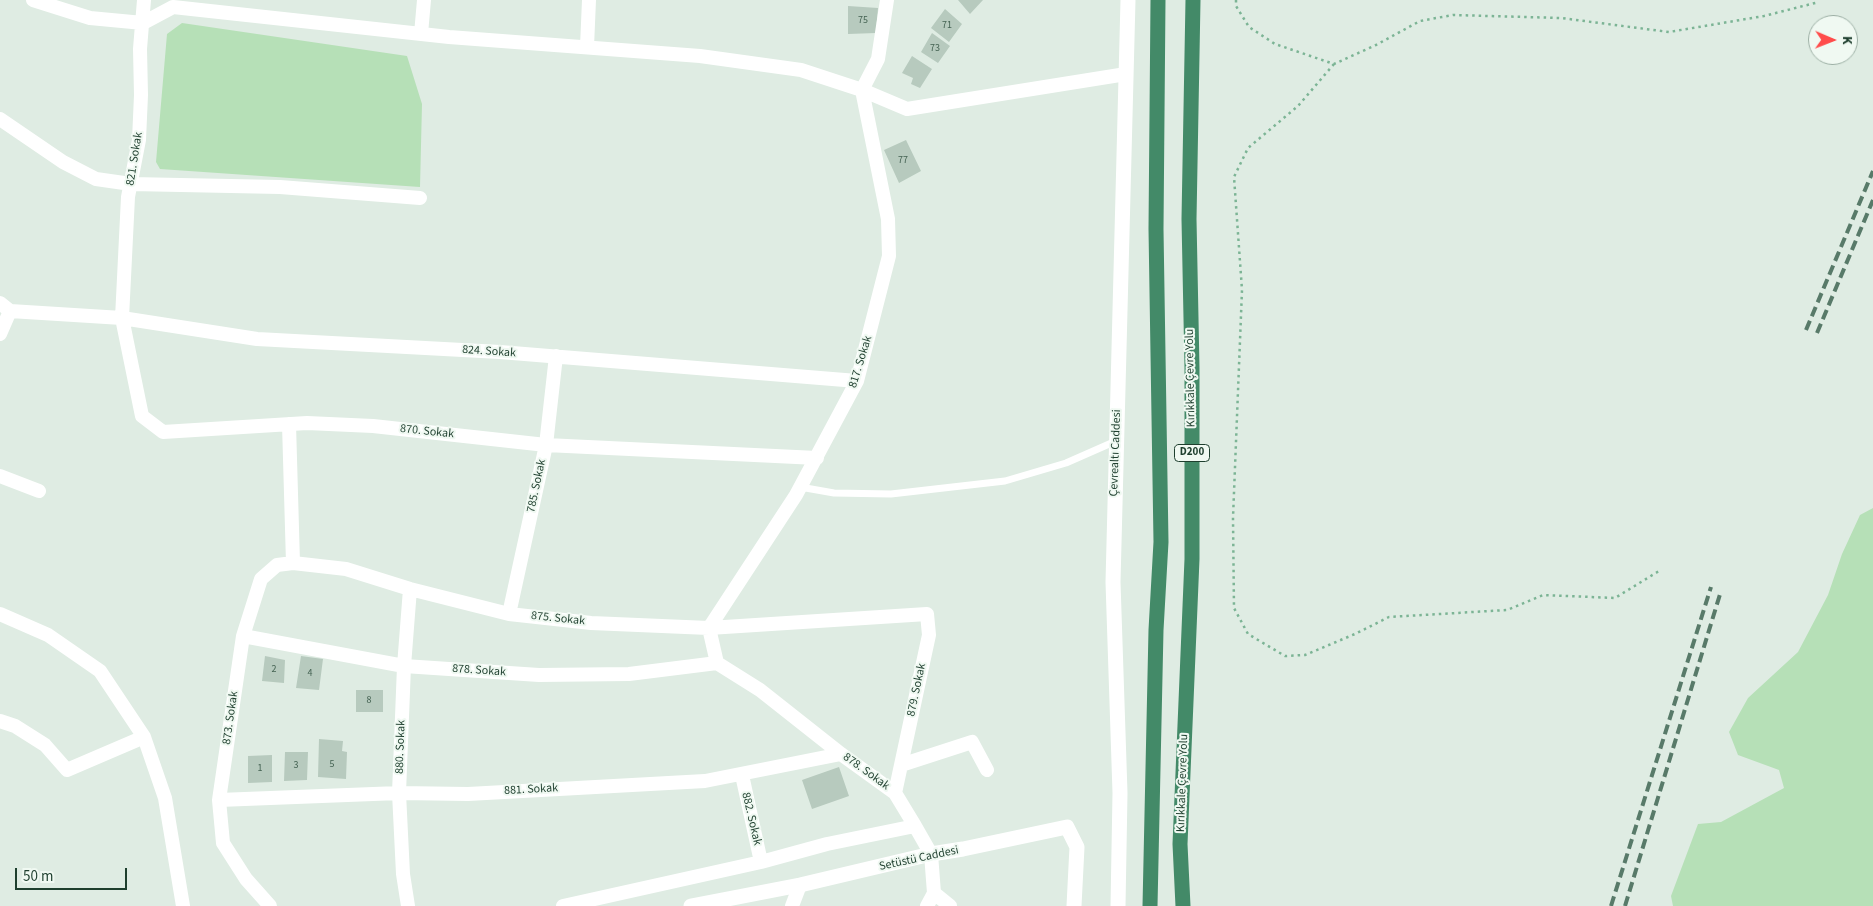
<!DOCTYPE html>
<meta charset="utf-8">
<style>
body{margin:0}
#map{position:relative;width:1873px;height:906px;overflow:hidden;background:#dfece3;font-family:"Source Sans 3",sans-serif}
canvas{display:block}
.north{position:absolute;left:1808px;top:15px;width:50px;height:50px;box-sizing:border-box;background:#f0f9f2;border:1px solid #9cafa4;border-radius:50%;rotate:91deg;font-size:14px;font-weight:700;line-height:20px;text-align:center;color:#1e3f2e}
.north::after{content:'';display:block;margin:auto;width:18px;height:22px;background:#ff4c4b;clip-path:polygon(50% 0,100% 100%,50% 72%,0 100%)}
.scale{position:absolute;left:15px;top:868px;width:112px;height:22px;box-sizing:border-box;border:2px solid #1e3f2e;border-top:0;padding-left:6px;font-size:15px;line-height:18px;white-space:nowrap;color:#1e3f2e;-webkit-text-stroke:4px #f0f9f2;paint-order:stroke}
</style>
<div id="map">
<canvas width="1873" height="906"></canvas>
<div class="north">K</div>
<div class="scale">50 m</div>
</div>
<script>
const g = document.querySelector('canvas').getContext('2d');
g.lineJoin = 'round';
function paint(path, color) {
  g.fillStyle = color;
  g.fill(path, 'evenodd');
}
function poly(rows) {
  const path = new Path2D();
  for (const r of rows) {
    path.moveTo(r[0], r[1]);
    for (let i = 2; i < r.length; i += 2) path.lineTo(r[i], r[i + 1]);
  }
  return path;
}
function stroke(path, color, width, dash) {
  g.strokeStyle = color;
  g.lineWidth = width;
  g.lineCap = dash ? 'butt' : 'round';
  g.setLineDash(dash || []);
  g.stroke(path);
}
function drawText(font, color, halo, rows, align = 'center') {
  g.font = font + ' "Source Sans 3",sans-serif';
  g.lineWidth = 4;
  g.setLineDash([]);
  g.textBaseline = 'middle';
  g.strokeStyle = halo;
  g.fillStyle = color;
  for (const [text, x, y, turn = 0] of rows) {
    g.save();
    g.translate(x, y);
    g.rotate((+turn || 0) * Math.PI / 180);
    g.textAlign = isNaN(turn) ? turn : align;
    if (halo) g.strokeText(text, 0, 0);
    g.fillText(text, 0, 0);
    g.restore();
  }
}
paint(poly([
 [182,23,407,56,422,104,420,187,160,169,156,162,167,34],
 [1873,508,1873,906,1673,906,1671,896,1698,824,1721,822,1784,788,1779,770,1738,755,1729,732,1748,698,1798,652,1828,595,1842,554,1860,515]
]), '#b6e0b7');
paint(poly([
 [958,0,983,0,970,14],
 [848,6,878,8,876,33,848,34],
 [945,9,962,24,949,42,931,28],
 [932,33,950,46,938,63,921,52],
 [912,56,932,69,920,88,911,84,913,78,902,73],
 [906,140,921,171,899,183,884,150],
 [265,656,285,660,284,683,262,681],
 [301,656,323,659,319,690,296,688],
 [356,690,383,690,383,712,356,712],
 [319,739,343,741,342,751,347,752,346,779,318,777],
 [285,752,308,752,307,780,284,781],
 [272,755,272,782,248,783,248,756],
 [839,767,849,796,812,809,802,780]
]), '#b7cabe');
stroke(poly([
 [1236,0,1236,6,1249,27,1275,44,1334,64,1376,45,1420,21,1453,15,1561,18,1669,32,1764,16,1819,2],
 [1334,64,1298,106,1248,148,1234,177,1242,290,1233,518,1234,608,1248,634,1285,656,1305,655,1355,634,1389,617,1507,610,1543,595,1615,598,1659,571]
]), '#7cb495', 2.5, [2.5, 4]);
stroke(poly([
 [800,487,834,493,891,494,1005,481,1066,463,1116,441]
]), '#fff', 7);
stroke(poly([
 [33,0,90,18,143,23,173,7,449,37,700,56,801,70,862,90,907,109,1126,74],
 [144,0,140,49,141,95,139,140,128,197,122,318,142,416,163,432,307,423,373,426,546,445,817,458],
 [421,34,424,0],
 [587,47,589,0],
 [0,119,63,162,96,179,131,184,280,187,420,198],
 [0,303,10,311,122,318,257,339,500,352,857,381],
 [0,334,10,311],
 [289,424,293,563],
 [0,476,39,491],
 [0,614,48,635,100,671,144,737,165,798,183,906],
 [509,614,546,445,556,356],
 [709,628,796,495,857,381,889,256,888,219,862,90,878,59,887,0],
 [709,628,717,663,760,690,841,754,895,793,915,826],
 [243,636,404,666,539,675,629,674,717,663],
 [0,721,15,726,45,745,67,770,144,737],
 [742,775,761,862],
 [895,793,901,765,972,742,987,770],
 [219,800,399,793,468,794,705,781,841,754],
 [270,906,246,879,223,843,219,800,243,636,261,579,277,565,293,563,346,569,410,589,509,614,591,623,709,628,927,614,929,635,901,765],
 [408,906,403,874,399,793,404,666,410,589],
 [563,906,761,862,827,844,915,826,931,854,934,893,950,906],
 [792,906,800,885],
 [927,906,934,893]
]), '#fff', 14);
stroke(poly([
 [691,906,800,885,931,854,963,849,1067,827,1077,847,1074,906]
]), '#fff', 15);
stroke(poly([
 [1118,906,1120,793,1113,582,1128,0]
]), '#fff', 15);
stroke(poly([
 [1150,906,1156,630,1161,542,1156,229,1158,0],
 [1183,906,1180,844,1192,559,1192,368,1189,219,1193,0]
]), '#438a68', 15);
stroke(poly([
 [1806,330,1873,171],
 [1817,333,1873,200],
 [1611,906,1711,587],
 [1625,906,1721,591]
]), '#587a69', 4, [10, 5]);
drawText('10px', '#446252', null, [
 ["75",863,21],
 ["71",947,26],
 ["73",935,49],
 ["77",903,161],
 ["2",274,670],
 ["4",310,674],
 ["8",369,701],
 ["5",332,765],
 ["3",296,766],
 ["1",260,769]
]);
for (const [x, y, w] of [
 [1192,453,35]
]) {
  const box = new Path2D();
  box.roundRect(x - w / 2, y - 8.5, w, 17, 4);
  g.fillStyle = '#f0f9f2';
  g.fill(box);
  stroke(box, '#1e3f2e', 1);
}
drawText('bold 11px', '#1e3f2e', null, [
 ["D200",1192,453]
]);
drawText('12px', '#1e3f2e', '#f0f9f2', [
 ["821. Sokak",135,159,-81],
 ["824. Sokak",489,352,4],
 ["817. Sokak",861,362,-73],
 ["Kırıkkale Çevre Yolu",1191,378,-91],
 ["870. Sokak",427,432,6],
 ["Çevrealtı Caddesi",1116,453,-88],
 ["785. Sokak",537,486,-78],
 ["875. Sokak",558,619,6],
 ["878. Sokak",479,671,4],
 ["879. Sokak",917,690,-78],
 ["873. Sokak",231,718,-82],
 ["880. Sokak",401,747,-88],
 ["878. Sokak",866,772,36],
 ["Kırıkkale Çevre Yolu",1183,783,-88],
 ["881. Sokak",531,790,-3],
 ["882. Sokak",751,819,77],
 ["Setüstü Caddesi",919,859,-12]
]);
</script>
